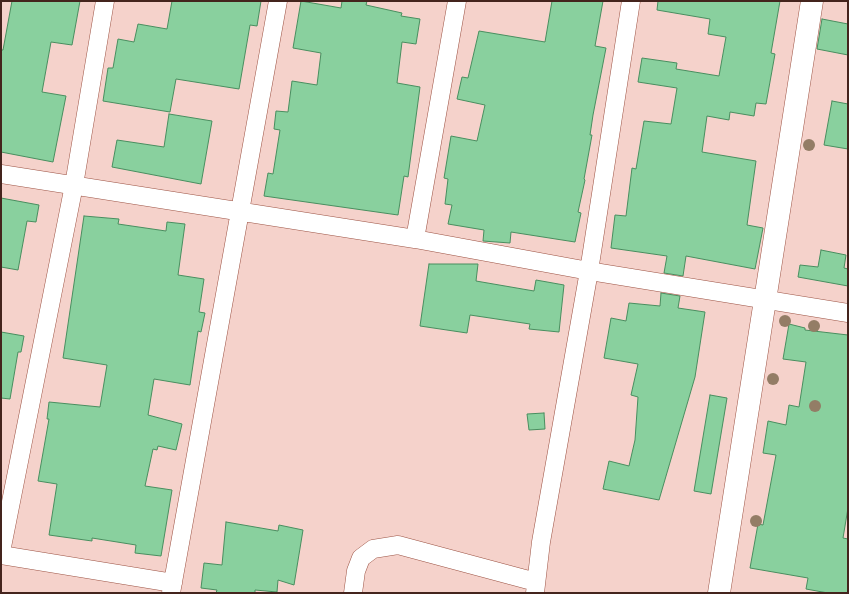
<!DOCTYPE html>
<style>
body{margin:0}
#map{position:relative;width:849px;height:594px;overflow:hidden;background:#f5d2cb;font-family:Montserrat,sans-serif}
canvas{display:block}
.frame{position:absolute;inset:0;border:2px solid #44241d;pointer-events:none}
</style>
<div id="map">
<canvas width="849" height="594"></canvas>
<div class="frame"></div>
</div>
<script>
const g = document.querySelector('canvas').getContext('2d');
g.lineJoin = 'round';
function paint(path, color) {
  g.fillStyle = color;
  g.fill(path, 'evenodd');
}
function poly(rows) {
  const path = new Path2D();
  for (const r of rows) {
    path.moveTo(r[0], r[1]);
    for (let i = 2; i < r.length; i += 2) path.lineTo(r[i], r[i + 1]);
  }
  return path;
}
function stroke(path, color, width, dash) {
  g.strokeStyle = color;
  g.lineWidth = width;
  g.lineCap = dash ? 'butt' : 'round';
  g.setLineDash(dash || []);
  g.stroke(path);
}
const building = poly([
 [12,1,80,1,72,45,51,42,42,92,66,96,53,162,1,152,1,50,3,50,12,1],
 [172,1,261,1,257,26,250,25,239,89,176,79,170,112,103,101,108,68,113,68,118,39,134,42,138,24,167,29,172,1],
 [301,1,341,8,342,1,367,1,366,5,402,13,401,16,420,19,416,44,402,42,397,83,420,87,408,177,404,176,398,215,264,196,268,173,273,174,280,130,274,129,276,111,288,112,292,81,317,85,321,53,293,48,301,1],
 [552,1,603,1,595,46,606,48,593,115,590,135,592,135,584,179,585,180,578,212,581,213,575,242,511,232,510,243,483,241,484,230,448,224,452,205,445,204,448,179,444,178,451,136,477,141,485,105,457,99,462,77,468,78,479,31,545,42,552,1],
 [658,1,780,1,771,53,775,54,766,104,756,103,754,116,730,112,729,120,707,116,702,152,756,161,747,225,763,228,755,269,686,256,683,276,664,273,667,256,611,248,615,215,626,216,632,168,636,169,644,121,671,124,677,88,638,82,642,58,677,63,676,69,719,76,726,37,708,34,710,19,657,10,658,1],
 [822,19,848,24,848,55,817,49,822,19],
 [832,101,848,104,848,149,824,145,832,101],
 [169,114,212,121,201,184,112,167,117,140,164,147,169,114],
 [1,198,39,205,36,222,27,221,18,270,1,267,1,198],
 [84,216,119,219,118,224,166,231,167,222,185,224,178,275,204,279,199,312,205,313,201,332,198,331,190,385,154,379,148,415,182,424,176,450,158,446,157,450,153,449,145,486,172,490,161,556,135,553,136,545,92,538,92,541,49,535,57,484,38,481,49,419,47,419,49,402,100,407,107,365,63,358,84,216],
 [821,250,846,255,844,268,848,269,848,286,798,277,800,265,818,267,821,250],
 [429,264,478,264,476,281,534,291,536,280,564,285,559,332,529,329,530,324,470,315,467,333,420,326,429,264],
 [661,293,680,296,678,308,705,312,695,377,659,500,603,489,609,461,629,466,635,440,638,397,631,395,638,364,604,358,611,318,626,321,629,303,660,306,661,293],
 [789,324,805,328,805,330,848,335,848,508,843,538,848,539,848,593,828,593,806,589,808,578,750,568,758,524,763,525,776,455,763,453,768,421,786,425,789,405,799,407,806,362,783,359,789,324],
 [1,332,24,336,21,352,18,352,10,399,1,398,1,332],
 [710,395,727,398,711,494,694,491,710,395],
 [544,413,545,429,529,430,527,414,544,413],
 [226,522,278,531,279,525,303,530,294,585,278,580,277,592,255,590,255,593,216,593,217,590,201,588,204,563,222,565,226,522]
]);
paint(building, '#89d09e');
stroke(building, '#488e5f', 1);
const minor = poly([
 [1,174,415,239,589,271,848,313],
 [415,239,457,1],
 [1,552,74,185,105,1],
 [1,555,173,583],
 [171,593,278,1],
 [353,593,356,571,361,558,373,549,398,545,536,582],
 [535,593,541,542,589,271,631,1]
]);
const tertiary = poly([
 [719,593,812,1]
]);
stroke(minor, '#9c5344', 19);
stroke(tertiary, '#9c5344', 23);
stroke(minor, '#fff', 18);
stroke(tertiary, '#fff', 22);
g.fillStyle = '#937d66';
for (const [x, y] of [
 [809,145],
 [785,321],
 [814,326],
 [773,379],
 [815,406],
 [756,521]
]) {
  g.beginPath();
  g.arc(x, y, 6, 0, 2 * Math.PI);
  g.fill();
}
</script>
